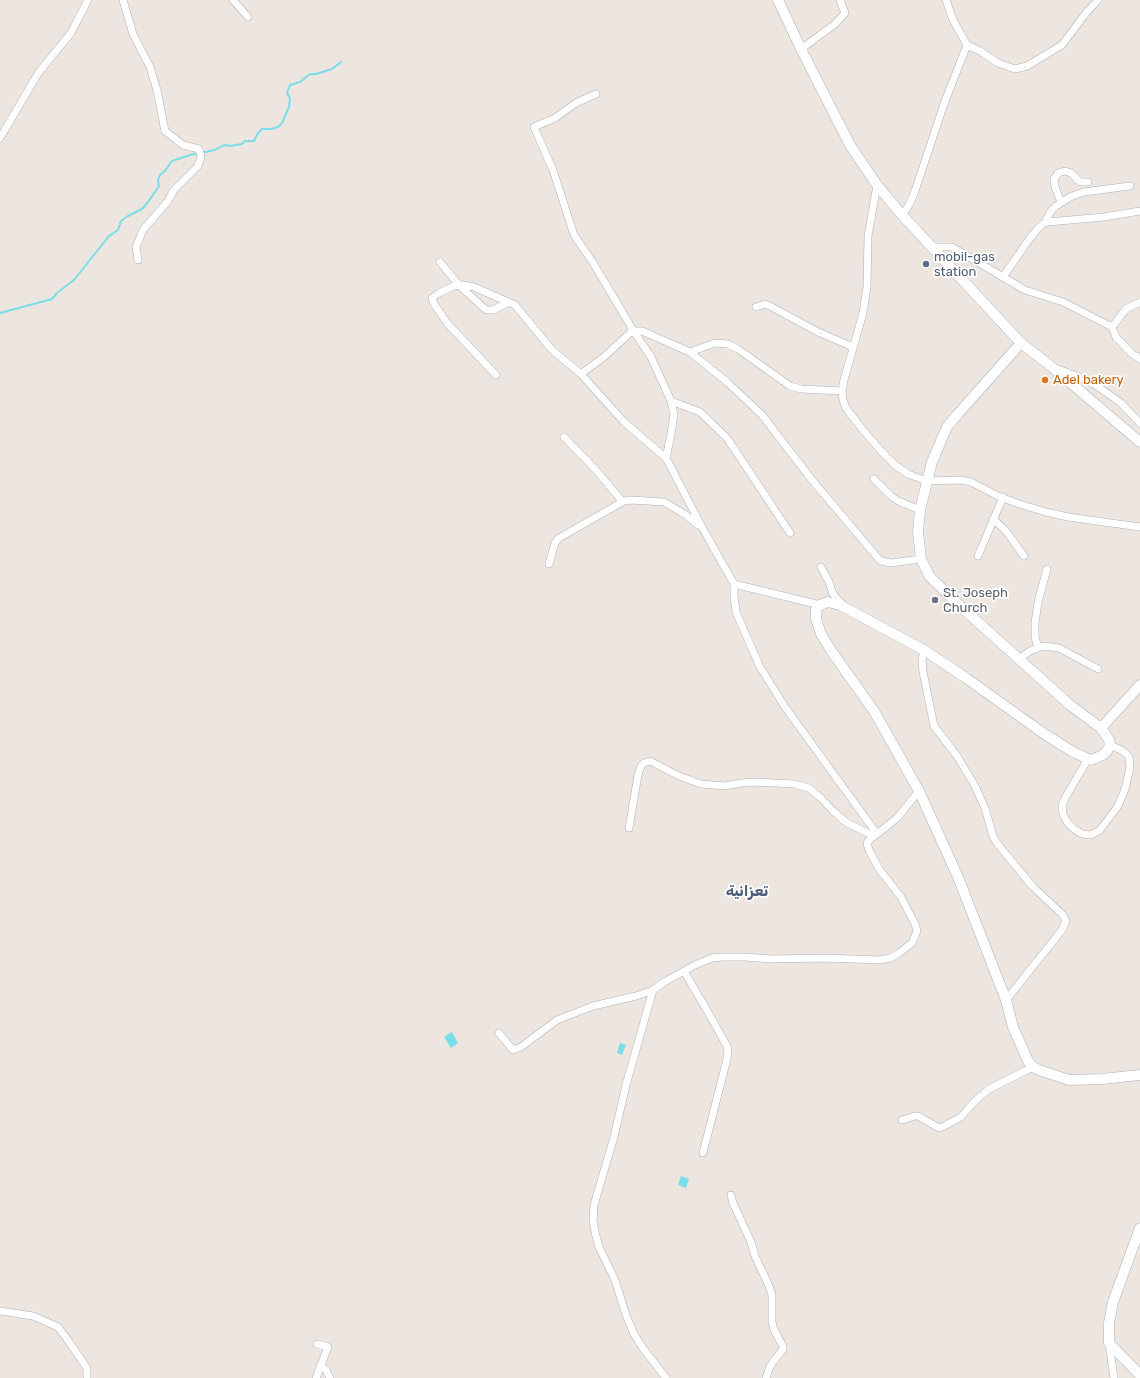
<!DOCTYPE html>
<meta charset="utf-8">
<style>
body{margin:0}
canvas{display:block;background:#ede5e0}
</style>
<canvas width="1140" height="1378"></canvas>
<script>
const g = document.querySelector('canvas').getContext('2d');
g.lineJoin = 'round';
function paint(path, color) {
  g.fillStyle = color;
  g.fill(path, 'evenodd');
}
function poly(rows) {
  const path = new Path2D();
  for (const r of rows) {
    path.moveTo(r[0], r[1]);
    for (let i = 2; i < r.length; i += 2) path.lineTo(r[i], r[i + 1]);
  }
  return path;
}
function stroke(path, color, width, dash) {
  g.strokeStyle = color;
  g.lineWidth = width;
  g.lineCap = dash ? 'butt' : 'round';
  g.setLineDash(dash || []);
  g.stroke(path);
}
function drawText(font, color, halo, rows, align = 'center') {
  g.font = font + ' Rubik,Vazirmatn,sans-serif';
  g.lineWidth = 3.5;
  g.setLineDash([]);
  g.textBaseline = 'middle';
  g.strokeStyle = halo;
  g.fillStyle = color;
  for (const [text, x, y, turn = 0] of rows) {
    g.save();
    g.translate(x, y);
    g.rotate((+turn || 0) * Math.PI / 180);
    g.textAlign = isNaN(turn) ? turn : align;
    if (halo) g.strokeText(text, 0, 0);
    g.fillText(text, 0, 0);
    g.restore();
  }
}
paint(poly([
 [452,1032,458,1043,451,1048,444,1037],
 [620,1043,626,1045,622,1055,617,1053],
 [681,1176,689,1179,686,1188,678,1185]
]), '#7adee9');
stroke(poly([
 [0,313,52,299,57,293,74,280,109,236,118,230,121,221,128,216,142,209,148,202,159,186,158,180,160,175,165,171,172,161,190,155,215,150,224,145,230,146,242,144,245,141,254,141,258,133,262,129,271,129,278,127,282,123,289,107,290,98,287,93,290,85,300,82,310,74,316,74,332,69,341,62]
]), '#7adee9', 2);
const street = poly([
 [123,0,133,34,150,67,157,90,165,131,183,145,199,149,201,157,198,166,174,190,168,201,143,230,136,247,138,260],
 [233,0,248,17],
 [946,0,953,20,967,45,980,51,998,63,1015,69,1027,66,1062,45,1086,13,1098,0],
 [801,49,835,24,845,13,840,0],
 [596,94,576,103,555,118,534,127,553,170,574,235,592,261,633,330,651,357,671,401],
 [0,138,39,72,71,33,88,0],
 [877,185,868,236,867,287,863,313,844,380,842,391,843,400,846,408,863,430,882,452,895,465,908,474,927,481,961,480,971,482,998,496,1019,504,1046,512,1068,517,1140,527],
 [1061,202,1055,187,1054,179,1058,173,1065,171,1071,173,1080,182,1088,182],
 [902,215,909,205,915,191,944,104,967,45],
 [1045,222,1051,211,1056,206,1072,196,1084,192,1130,186],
 [931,247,952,247,1025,290,1063,302,1112,327,1116,337,1131,353,1140,359],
 [440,262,459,285,486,310,493,310,509,302],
 [1003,277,1030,238,1042,224,1048,222,1104,217,1140,211],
 [756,307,765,304,770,306,818,332,853,347],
 [1112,327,1126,309,1140,302],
 [690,352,727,382,762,415,812,480,877,557,881,561,891,563,921,559],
 [1058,369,1086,380,1094,384,1121,403,1140,423],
 [581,374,624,422,666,458,703,529,734,584,734,596,736,612,760,667,785,707,877,834],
 [496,375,448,324,434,304,432,298,439,293,454,286,464,285,474,287,515,305,552,350,581,374,605,356,632,331,642,331,690,352,715,343,728,344,738,349,790,386,801,389,842,391],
 [564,437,596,470,622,501],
 [666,458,671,434,674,414,671,401,700,412,727,438,790,533],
 [874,479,891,496,898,501,920,510],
 [993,519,1006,531,1024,556],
 [978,556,1003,497],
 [549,564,555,543,559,538,624,501,630,500,664,502,686,515,698,525],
 [821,567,829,582,833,594,844,606],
 [734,584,820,605],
 [1038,648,1035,637,1035,623,1038,602,1047,569],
 [924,650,922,661,923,672,934,726,957,756,975,786,985,808,993,836,996,842,1033,887,1062,914,1066,921,1062,930,1006,1000],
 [1019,659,1030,651,1043,646,1059,648,1098,669],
 [1088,759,1065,798,1062,805,1063,814,1067,822,1074,829,1082,834,1091,835,1100,830,1118,806,1125,789,1130,768,1129,757,1123,751,1110,745],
 [629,828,638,775,641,766,644,763,650,761,679,776,701,784,725,786,741,783,753,782,794,784,809,788,821,798,833,811,847,823,874,836],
 [684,971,709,1014,728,1048,727,1059,703,1153],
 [653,990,626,1085,614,1137,594,1205,593,1220,595,1232,599,1247,615,1280,626,1315,634,1334,642,1347,666,1378],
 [499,1033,513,1050,521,1047,557,1020,593,1006,636,996,653,990,666,981,695,965,712,958,723,957,745,957,771,959,824,958,880,960,890,958,898,954,912,943,917,931,915,924,901,897,879,869,870,852,867,844,868,841,897,818,919,791],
 [902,1120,915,1116,918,1116,939,1128,942,1127,961,1117,974,1102,989,1089,1033,1067],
 [731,1195,733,1203,751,1242,755,1256,769,1286,772,1295,772,1322,774,1330,783,1346,783,1349,770,1366,766,1378],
 [0,1311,33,1316,58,1327,67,1339,87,1368,87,1378],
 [1109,1343,1114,1378],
 [320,1366,326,1370,330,1378],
 [316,1378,328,1347,317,1344]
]);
const secondary = poly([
 [778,0,801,49,850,145,877,185,902,215,1021,343,1052,367,1140,442],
 [1021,343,957,415,947,427,943,436,932,462,920,510,918,532,921,559,930,577,959,605,1070,705,1101,728,1109,740,1110,745,1107,751,1103,755,1091,760,1073,752,1043,733,966,678,924,650,840,605,828,602,820,605,816,610,816,619,821,634,832,652,874,711,919,791,958,877,1006,1000,1013,1027,1028,1061,1033,1067,1039,1070,1069,1080,1102,1079,1140,1075],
 [1101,728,1140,685],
 [1140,1228,1113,1302,1109,1323,1109,1343,1140,1375]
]);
stroke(street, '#adb1b8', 8);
stroke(secondary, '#adb1b8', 11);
stroke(street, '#fff', 7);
stroke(secondary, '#fff', 10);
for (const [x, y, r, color] of [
 [926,264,4,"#5c6f8a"],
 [1045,380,4,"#e8710a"],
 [935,600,4,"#6b7280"]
]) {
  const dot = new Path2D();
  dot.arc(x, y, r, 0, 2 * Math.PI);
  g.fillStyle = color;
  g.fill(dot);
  stroke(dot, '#fff', 1.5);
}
drawText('13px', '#4e5e75', '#fff', [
 ["mobil-gas",934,257],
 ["station",934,272]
], 'left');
drawText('13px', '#c56008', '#fff', [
 ["Adel bakery",1053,380]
], 'left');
drawText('13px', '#5b616d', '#fff', [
 ["St. Joseph",943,593],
 ["Church",943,608]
], 'left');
drawText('bold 15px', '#4f5e7b', '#fff', [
 ["تعزانية",747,892]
]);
</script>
